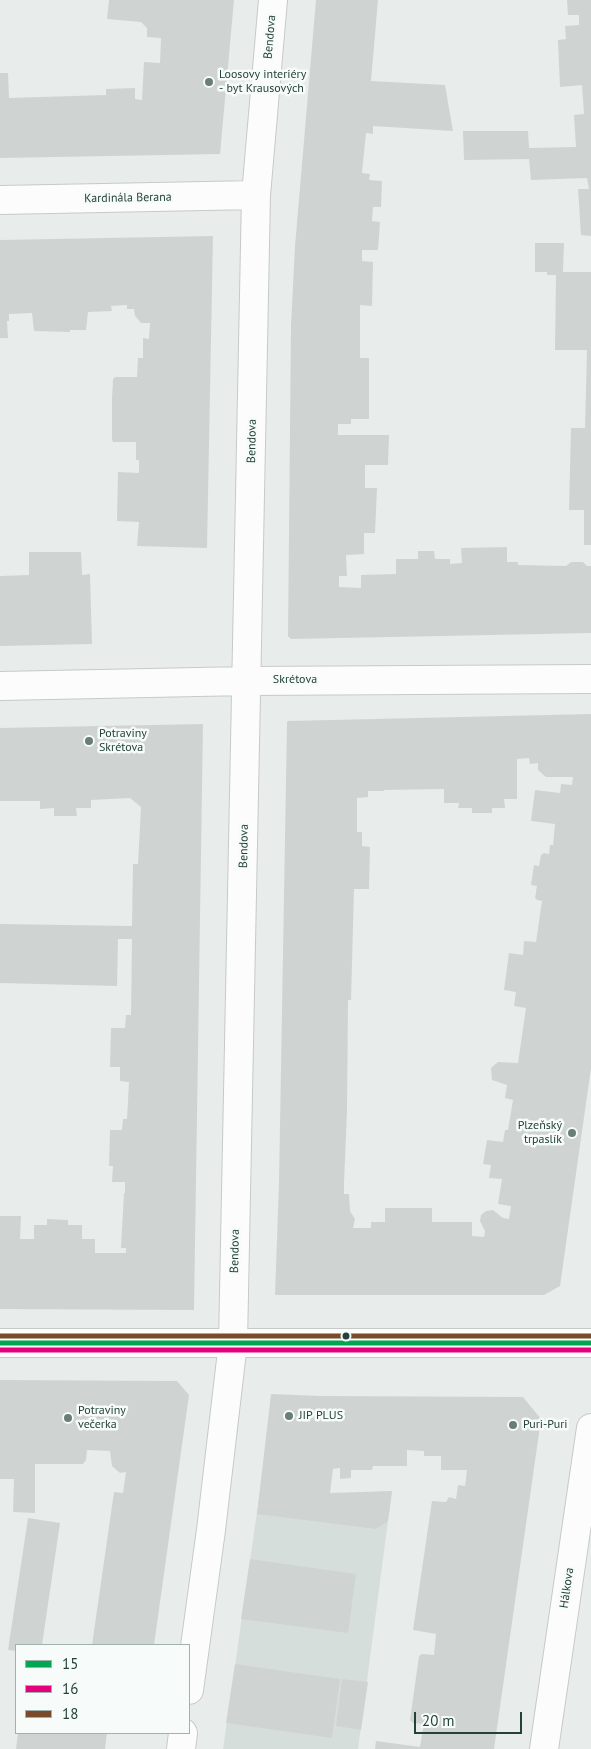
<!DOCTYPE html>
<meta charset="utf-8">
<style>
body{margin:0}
#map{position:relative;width:591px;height:1749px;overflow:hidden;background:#e8edeb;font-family:"PT Sans",sans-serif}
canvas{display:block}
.legend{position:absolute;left:15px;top:1644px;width:175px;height:90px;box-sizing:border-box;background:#f7fbf9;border:1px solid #a3b1ad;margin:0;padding:6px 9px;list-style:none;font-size:15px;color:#24423a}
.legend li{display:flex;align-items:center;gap:10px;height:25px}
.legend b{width:25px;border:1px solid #a3b1ad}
.scale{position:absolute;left:414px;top:1712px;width:108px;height:22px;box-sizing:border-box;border:2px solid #24423a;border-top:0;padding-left:6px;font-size:15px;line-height:18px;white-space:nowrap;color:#24423a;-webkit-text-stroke:4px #f7fbf9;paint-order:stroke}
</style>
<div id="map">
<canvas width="591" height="1749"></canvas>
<ul class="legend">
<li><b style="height:6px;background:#00a651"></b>15</li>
<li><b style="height:6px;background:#e5007d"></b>16</li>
<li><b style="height:6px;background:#7a4b2a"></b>18</li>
</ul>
<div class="scale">20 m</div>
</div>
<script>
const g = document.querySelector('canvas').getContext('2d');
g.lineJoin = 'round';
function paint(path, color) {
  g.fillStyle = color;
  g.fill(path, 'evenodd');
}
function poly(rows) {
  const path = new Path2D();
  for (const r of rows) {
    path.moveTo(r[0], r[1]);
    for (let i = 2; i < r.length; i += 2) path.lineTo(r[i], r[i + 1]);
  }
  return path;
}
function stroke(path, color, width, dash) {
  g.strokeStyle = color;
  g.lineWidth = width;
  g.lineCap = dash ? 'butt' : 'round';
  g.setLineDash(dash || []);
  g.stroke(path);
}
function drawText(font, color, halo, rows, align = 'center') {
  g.font = font + ' "PT Sans",sans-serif';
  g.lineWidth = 5;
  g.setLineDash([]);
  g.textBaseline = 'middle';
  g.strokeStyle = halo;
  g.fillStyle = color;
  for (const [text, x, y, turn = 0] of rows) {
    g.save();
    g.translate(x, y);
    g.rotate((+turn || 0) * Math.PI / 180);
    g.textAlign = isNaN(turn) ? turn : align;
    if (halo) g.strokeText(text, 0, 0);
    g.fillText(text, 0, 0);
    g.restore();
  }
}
paint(poly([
 [261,1484,336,1494,392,1491,358,1749,223,1749]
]), '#d6dedb');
paint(poly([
 [109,0,234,0,220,154,0,158,0,73,8,73,9,98,106,95,106,89,135,88,135,99,142,100,144,62,160,63,161,38,147,37,147,28,141,22,107,19],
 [316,0,378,0,371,81,445,85,453,131,373,126,373,134,366,133,362,173,370,174,369,180,382,181,381,207,373,207,372,221,380,222,378,250,362,250,362,261,373,262,372,306,360,305,360,358,369,358,369,419,351,419,351,424,338,424,338,435,389,435,388,465,365,465,365,488,377,488,375,533,364,533,364,554,346,555,347,576,339,576,339,587,361,588,361,575,396,574,396,559,418,559,418,551,434,551,435,559,450,559,450,564,462,563,461,548,507,547,507,562,518,562,518,565,566,566,571,562,583,562,587,566,591,566,591,633,291,639,288,636,291,325,295,246],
 [567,0,591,0,591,236,581,235,578,189,589,189,587,178,531,180,529,159,464,160,463,131,528,131,529,148,576,147,574,115,584,114,582,85,560,87,558,40,566,39,565,26,579,25,579,15,568,15],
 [213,236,207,548,137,546,139,522,117,521,118,472,139,473,139,460,136,460,136,442,113,442,112,439,112,399,113,379,115,377,137,377,138,358,143,358,143,338,149,339,150,323,141,323,135,316,134,309,127,309,127,305,111,306,112,311,88,312,86,330,70,330,70,332,34,331,32,313,9,314,9,321,7,321,8,338,0,338,0,240],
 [535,243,564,243,563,272,591,272,591,545,584,545,584,510,569,510,571,428,585,428,587,350,555,350,556,275,547,275,547,272,535,272],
 [29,552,81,552,82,575,90,574,92,644,0,646,0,576,29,575],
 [591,714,591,1068,560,1286,544,1295,275,1295,279,1183,287,722,288,721],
 [529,758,530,764,538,763,538,770,546,777,573,777,572,785,561,784,560,793,535,790,531,821,555,824,553,845,550,845,549,854,544,853,541,855,539,866,534,865,531,885,537,886,535,898,537,900,542,901,536,942,524,941,523,955,509,953,504,990,516,992,514,1006,526,1008,518,1063,498,1062,491,1068,492,1080,507,1085,505,1098,513,1100,508,1130,505,1130,503,1142,487,1140,483,1164,491,1165,489,1178,502,1179,498,1204,511,1206,509,1219,503,1218,493,1210,486,1211,481,1215,480,1221,485,1231,484,1237,472,1236,472,1222,432,1222,432,1208,385,1208,385,1222,371,1222,371,1228,353,1228,355,1219,350,1211,349,1194,344,1194,344,1183,347,1111,348,1000,351,1000,354,889,369,889,370,847,362,846,362,832,357,832,357,798,368,797,368,791,384,791,384,790,444,789,444,803,459,803,458,808,472,808,472,813,492,813,492,808,505,808,504,799,517,799,517,759],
 [203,724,194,1310,0,1309,0,1216,21,1216,20,1239,34,1239,34,1225,47,1225,47,1219,68,1220,68,1225,82,1225,82,1239,95,1239,95,1253,126,1253,126,1248,121,1248,124,1193,125,1193,125,1182,112,1182,113,1166,109,1166,110,1130,122,1130,123,1119,127,1119,129,1082,120,1081,120,1067,110,1067,111,1028,125,1028,126,1015,131,1015,132,939,118,939,117,986,0,983,0,924,132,926,133,864,138,864,141,807,130,798,91,800,91,808,76,808,77,816,54,816,54,808,40,809,40,801,0,801,0,728],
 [0,1380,177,1381,189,1395,154,1645,92,1645,114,1492,123,1493,126,1472,120,1473,112,1466,110,1451,87,1450,86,1460,83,1464,35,1464,35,1513,13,1512,14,1479,0,1479],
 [271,1394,321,1396,523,1397,541,1419,494,1749,375,1749,376,1741,420,1747,424,1724,413,1723,410,1720,419,1656,422,1654,434,1655,436,1634,413,1630,432,1501,446,1502,449,1497,456,1499,458,1485,465,1486,467,1470,441,1470,441,1456,424,1456,424,1451,407,1450,407,1466,373,1466,372,1470,351,1470,351,1478,340,1479,340,1468,333,1469,330,1493,392,1491,388,1521,376,1529,257,1514],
 [28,1518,60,1523,42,1645,16,1645,16,1651,8,1650],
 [250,1559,356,1574,348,1633,241,1619],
 [235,1664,340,1679,332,1738,226,1723],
 [342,1679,368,1682,361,1730,336,1726],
 [18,1733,107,1733,105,1749,16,1749]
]), '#cfd4d2');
const minor = poly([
 [0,200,256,195],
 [0,686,247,681,591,679],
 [0,1343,591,1343],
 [189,1690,211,1530,233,1343,256,195,273,0],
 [181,1749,183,1733],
 [544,1749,591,1428]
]);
stroke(minor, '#c5cac8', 30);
stroke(minor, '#fcfcfc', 28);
stroke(poly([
 [0,1343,591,1343]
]), '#00a651', 5);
stroke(poly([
 [0,1350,591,1350]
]), '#e5007d', 5);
stroke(poly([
 [0,1336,591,1336]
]), '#7a4b2a', 5);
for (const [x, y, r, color] of [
 [209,82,5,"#697e78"],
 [89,741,5,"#697e78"],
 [572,1133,5,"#697e78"],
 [346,1336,4.5,"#24423a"],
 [289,1416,5,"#697e78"],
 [68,1418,5,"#697e78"],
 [513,1425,5,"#697e78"]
]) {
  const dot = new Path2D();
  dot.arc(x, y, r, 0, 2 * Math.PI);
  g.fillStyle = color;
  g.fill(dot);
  stroke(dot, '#f7fbf9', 2);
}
drawText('12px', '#24423a', '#f7fbf9', [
 ["Bendova",270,37,-85],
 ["Kardinála Berana",128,198,-1],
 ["Bendova",252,441,-89],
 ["Skrétova",295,680],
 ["Bendova",244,846,-89],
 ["Bendova",235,1251,-89],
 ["Hálkova",567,1588,-82]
]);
drawText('12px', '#24423a', '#f7fbf9', [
 ["Loosovy interiéry",219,75],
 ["- byt Krausových",219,89],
 ["Potraviny",99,734],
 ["Skrétova",99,748],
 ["Plzeňský",562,1126,"right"],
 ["trpaslík",562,1140,"right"],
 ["Potraviny",78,1411],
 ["večerka",78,1425],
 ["JIP PLUS",299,1416],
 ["Puri-Puri",523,1425]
], 'left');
</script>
